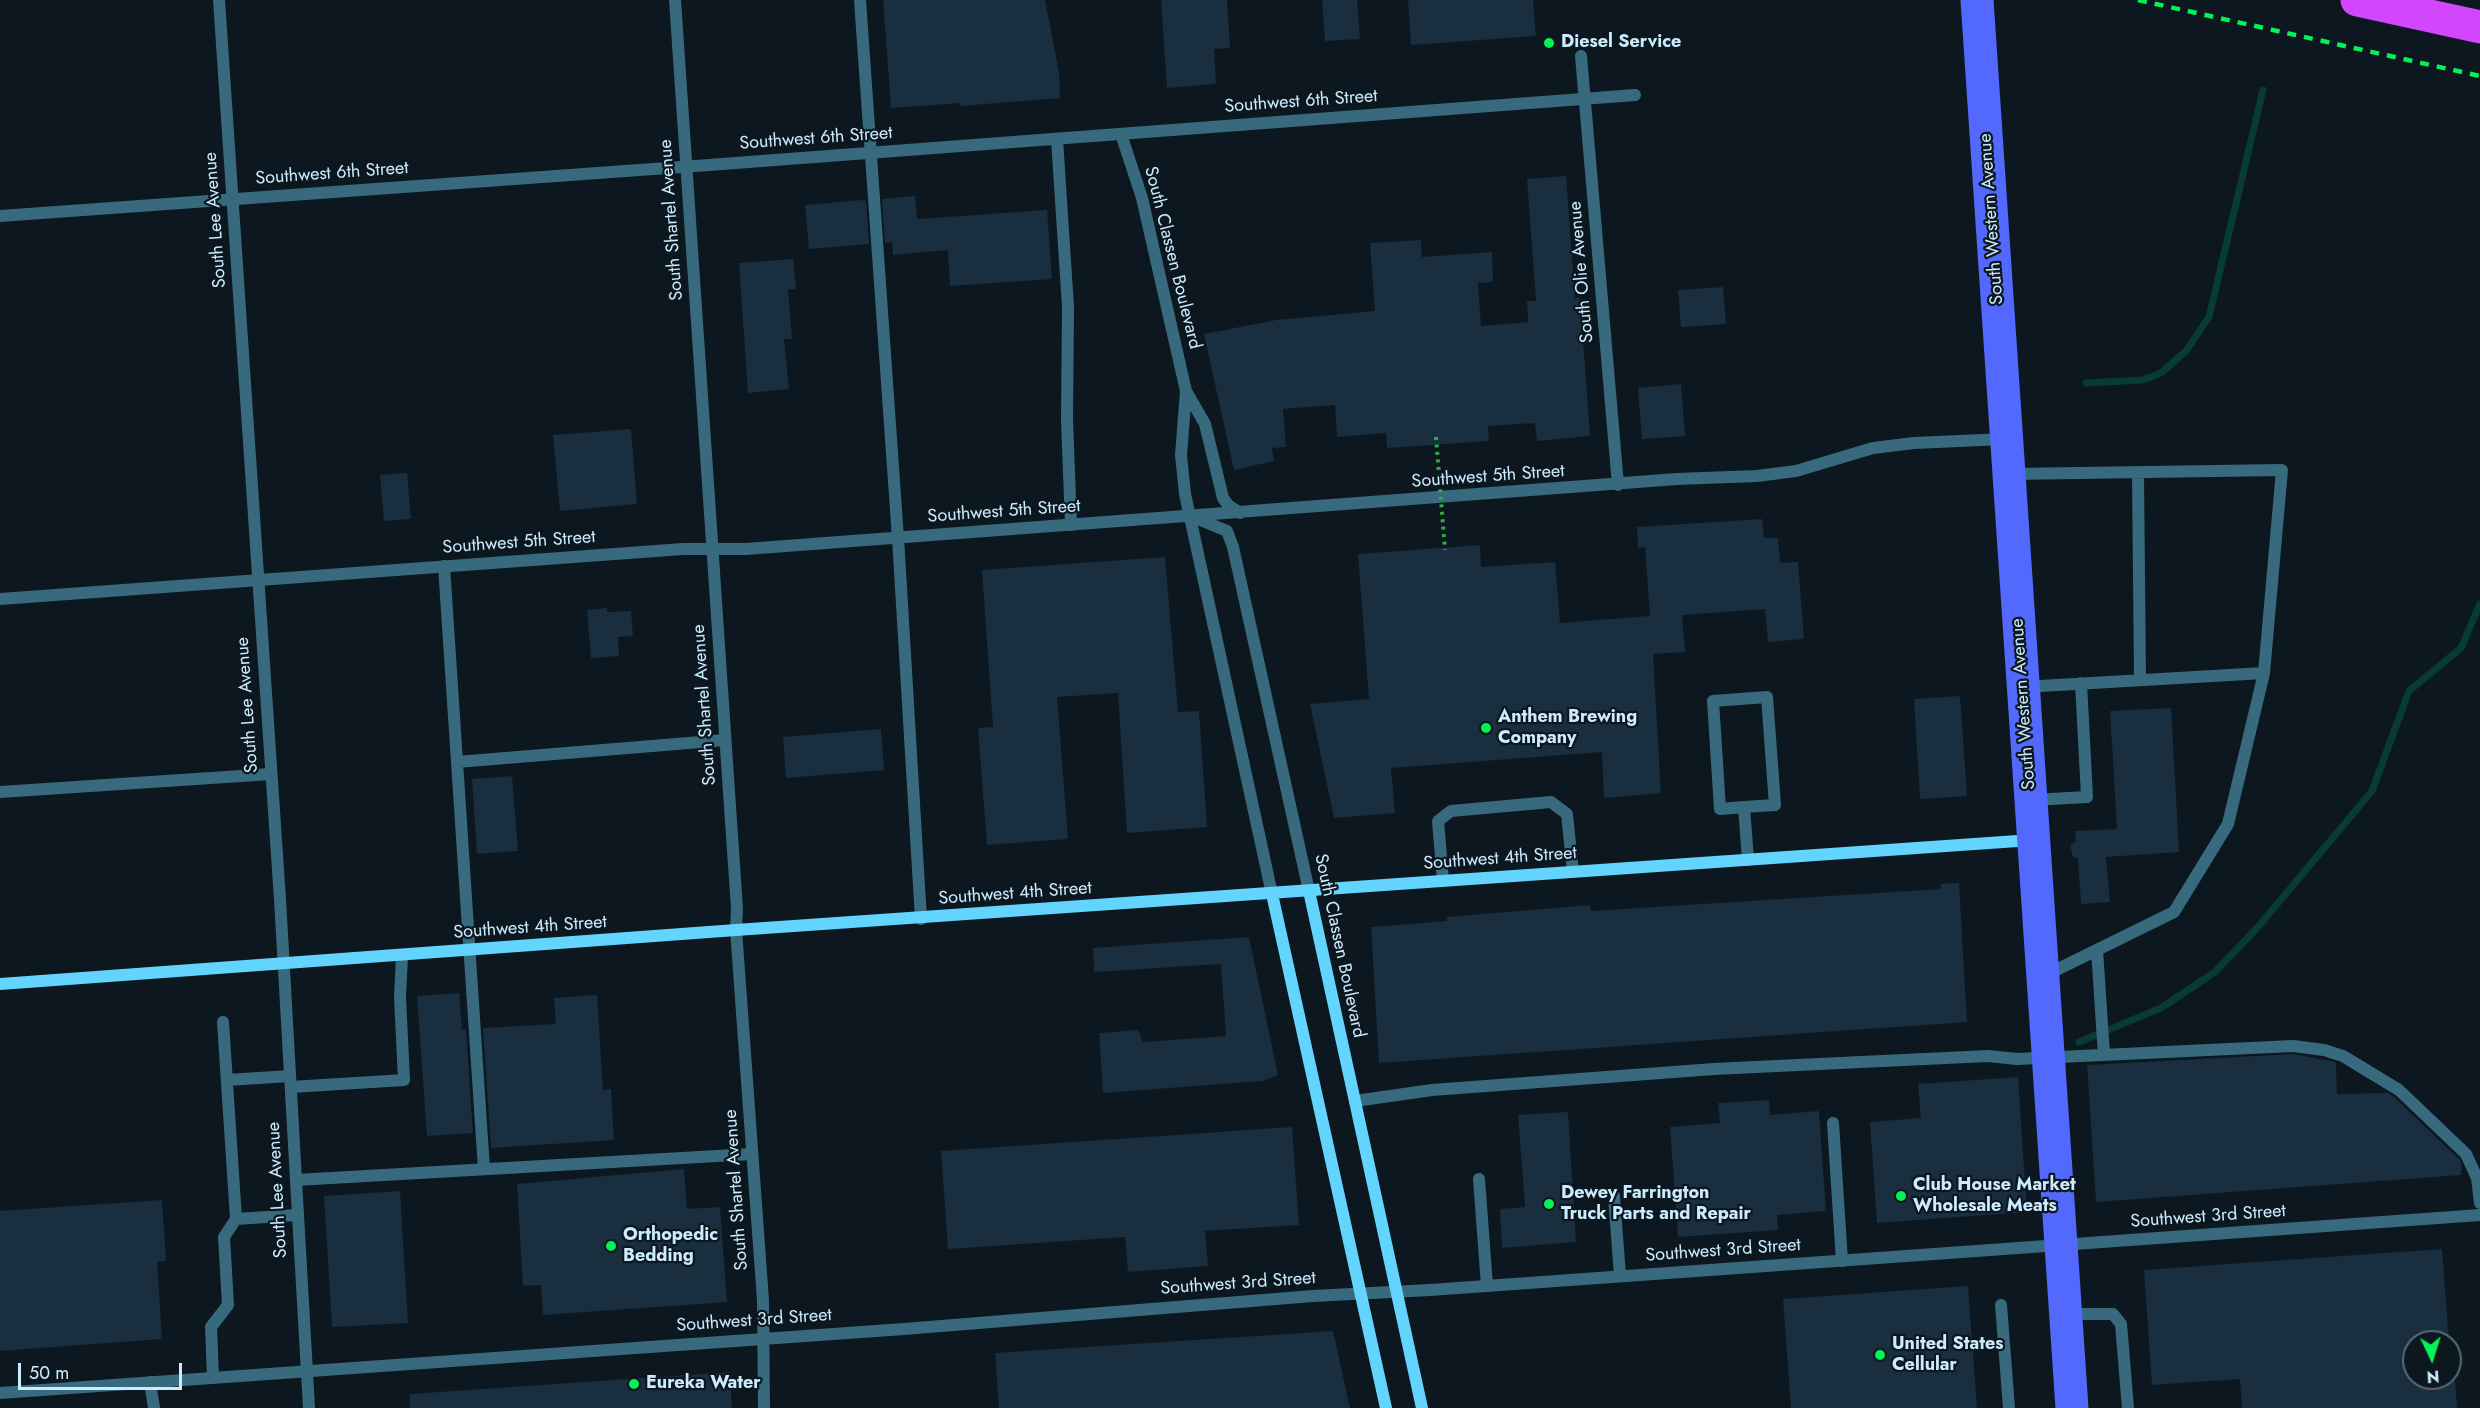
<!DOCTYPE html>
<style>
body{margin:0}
#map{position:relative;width:2480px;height:1408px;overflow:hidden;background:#0c171f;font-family:Jost,sans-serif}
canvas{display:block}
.north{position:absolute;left:2402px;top:1330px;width:60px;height:60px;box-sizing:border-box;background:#0c171f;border:2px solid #586c78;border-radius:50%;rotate:176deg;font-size:16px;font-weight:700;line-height:24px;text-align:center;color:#cbecfe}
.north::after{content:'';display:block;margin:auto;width:21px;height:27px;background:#03f255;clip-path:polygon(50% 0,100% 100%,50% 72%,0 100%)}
.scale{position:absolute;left:18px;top:1363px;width:164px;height:27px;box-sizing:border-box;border:3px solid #cbecfe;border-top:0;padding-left:8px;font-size:18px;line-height:21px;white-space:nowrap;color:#cbecfe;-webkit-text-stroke:4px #0c171f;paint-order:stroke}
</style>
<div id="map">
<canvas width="2480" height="1408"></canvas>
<div class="north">N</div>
<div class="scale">50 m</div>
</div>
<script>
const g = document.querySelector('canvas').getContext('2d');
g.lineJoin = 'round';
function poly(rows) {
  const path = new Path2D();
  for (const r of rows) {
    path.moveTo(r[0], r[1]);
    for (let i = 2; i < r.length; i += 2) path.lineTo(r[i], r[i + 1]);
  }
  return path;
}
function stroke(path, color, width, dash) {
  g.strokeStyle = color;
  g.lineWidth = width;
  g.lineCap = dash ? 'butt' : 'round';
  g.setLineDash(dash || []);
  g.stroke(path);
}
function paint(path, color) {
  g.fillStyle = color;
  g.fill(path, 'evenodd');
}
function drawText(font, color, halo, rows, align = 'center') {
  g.font = font + ' Jost,sans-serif';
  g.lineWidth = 4.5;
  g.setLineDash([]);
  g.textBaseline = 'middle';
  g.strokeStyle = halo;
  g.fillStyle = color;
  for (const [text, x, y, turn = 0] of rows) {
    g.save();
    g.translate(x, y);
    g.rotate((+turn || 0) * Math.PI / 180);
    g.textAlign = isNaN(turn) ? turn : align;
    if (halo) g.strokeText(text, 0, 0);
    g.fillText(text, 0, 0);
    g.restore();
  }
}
stroke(poly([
 [2086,383,2143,380,2161,373,2186,351,2209,317,2263,90],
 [2079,1042,2161,1008,2215,972,2258,927,2372,791,2409,691,2461,648,2480,604]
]), '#093b35', 7);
paint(poly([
 [883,0,1045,0,1059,72,1060,98,960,106,960,103,891,108],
 [1161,0,1227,0,1230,48,1214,49,1216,84,1167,88],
 [1322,0,1357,0,1360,39,1325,41],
 [1408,0,1533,0,1536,36,1411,45],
 [1566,176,1575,298,1580,298,1590,436,1537,441,1535,423,1488,426,1489,441,1387,448,1386,433,1337,437,1335,405,1283,409,1286,447,1272,448,1274,461,1234,470,1204,334,1276,320,1375,311,1370,243,1421,240,1422,257,1492,252,1493,282,1478,283,1481,326,1528,322,1527,301,1536,301,1527,179],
 [915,196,917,219,1047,210,1052,279,950,286,948,250,893,255,892,242,885,243,882,199],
 [862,200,866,201,869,244,809,249,805,205],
 [793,259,796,289,788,289,792,339,784,339,789,389,748,393,739,263],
 [1723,287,1726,324,1681,327,1678,290],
 [1681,384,1685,436,1642,439,1638,388],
 [631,429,637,504,560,511,553,435],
 [407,473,411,519,384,521,380,475],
 [1762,519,1764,538,1778,538,1780,563,1798,562,1804,639,1768,642,1765,609,1682,615,1685,652,1653,654,1661,793,1604,798,1602,752,1391,768,1395,813,1334,818,1310,704,1369,699,1358,554,1480,545,1481,567,1555,562,1560,623,1650,616,1645,547,1638,548,1637,527],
 [1165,557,1178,712,1199,711,1207,827,1127,833,1118,693,1057,697,1068,839,987,845,978,728,993,727,982,570],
 [607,608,607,612,631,611,633,636,618,637,619,656,591,658,587,610],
 [1960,696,1967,796,1920,799,1914,699],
 [2171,708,2179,852,2106,857,2110,902,2081,904,2078,859,2073,857,2070,845,2076,842,2075,831,2117,829,2110,711],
 [881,729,884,770,786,778,783,737],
 [512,776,518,851,477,854,472,779],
 [1959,883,1967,1022,1379,1063,1371,927,1447,921,1447,917,1590,905,1591,911,1941,889,1941,884],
 [1249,937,1278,1075,1262,1081,1103,1093,1099,1033,1138,1030,1143,1042,1226,1036,1221,964,1094,972,1093,948],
 [459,993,462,1030,466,1029,473,1133,427,1136,417,996],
 [597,995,603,1090,611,1089,614,1140,491,1148,483,1028,556,1024,554,998],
 [2293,1054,2336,1062,2337,1094,2388,1093,2394,1097,2459,1159,2462,1164,2461,1175,2096,1202,2087,1065],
 [2018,1077,2027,1212,1877,1223,1870,1122,1921,1118,1918,1084],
 [1769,1100,1770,1115,1819,1111,1826,1211,1777,1215,1778,1230,1678,1237,1670,1127,1720,1123,1718,1103],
 [1568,1112,1576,1242,1502,1248,1500,1209,1525,1207,1518,1115],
 [1292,1127,1299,1225,1205,1231,1208,1266,1128,1272,1125,1237,948,1249,941,1151],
 [684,1169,687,1209,720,1207,727,1302,543,1315,541,1285,523,1286,517,1184],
 [400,1191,408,1323,332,1327,324,1196],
 [162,1200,166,1261,157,1262,162,1339,0,1351,0,1211],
 [2442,1249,2449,1342,2414,1342,2414,1378,2455,1378,2457,1408,2242,1408,2240,1379,2152,1385,2144,1270],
 [1968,1286,1977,1408,1791,1408,1783,1299],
 [1333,1331,1350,1408,999,1408,995,1353],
 [730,1372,732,1408,410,1408,410,1394]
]), '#192e3f');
stroke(poly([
 [860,0,898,538,921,919],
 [1057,139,1068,307,1067,420,1071,525],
 [2138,473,2140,679],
 [2010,474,2282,470,2264,673,2023,687],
 [444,566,484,1169],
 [457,762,725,740],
 [0,792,271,774],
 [2032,800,2087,797,2081,683],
 [1744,807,1775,805,1767,697,1713,701,1720,809,1744,807,1748,860],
 [1443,881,1438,821,1451,811,1551,802,1567,814,1573,872],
 [2097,950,2104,1055],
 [2046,975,2174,912,2228,824,2264,673],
 [223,1022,236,1219],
 [227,1080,290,1076],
 [291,1087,404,1080,400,997,402,956],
 [1355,1101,1432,1090,1714,1069,1988,1056,2017,1059,2293,1046,2324,1050,2343,1056,2399,1090,2466,1154,2477,1178,2480,1203],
 [1833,1123,1842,1261],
 [1479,1179,1487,1286],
 [296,1180,752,1154],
 [1614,1196,1620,1276],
 [2001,1305,2009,1408],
 [2068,1314,2113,1314,2121,1324,2128,1408],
 [213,1377,211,1327,228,1305,224,1237,236,1219,297,1215],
 [150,1382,154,1408]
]), '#386a7d', 12);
stroke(poly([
 [219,0,280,899,309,1408],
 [675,0,737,909,736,930],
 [1581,56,1618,485]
]), '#386a7d', 12);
stroke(poly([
 [1121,134,1142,198,1186,391,1205,424,1223,498,1228,505,1240,513],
 [0,216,709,165,1635,95],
 [1186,391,1181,455,1185,494,1272,894],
 [1198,519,1227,531,1233,547,1309,891],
 [0,599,683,549,746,549,1677,479,1757,476,1796,471,1873,448,1914,443,2005,439],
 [736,930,763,1300,764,1408],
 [0,1393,904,1329,1313,1296,1430,1290,2480,1215]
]), '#386a7d', 12);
stroke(poly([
 [1309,891,1422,1408],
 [1272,894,1386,1408],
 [0,984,736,930,2032,840]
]), '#63d4fd', 12);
stroke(poly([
 [1977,0,2072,1408]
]), '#5369fd', 33);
stroke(poly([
 [2357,0,2480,27]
]), '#d247fd', 33);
stroke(poly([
 [2138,0,2480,76]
]), '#03f255', 4.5, [9, 8]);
stroke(poly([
 [1436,437,1445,550]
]), '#2eaf46', 4, [3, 4.5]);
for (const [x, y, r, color] of [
 [1549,43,6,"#03f255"],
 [1486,728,6,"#03f255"],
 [1901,1196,6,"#03f255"],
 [1549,1204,6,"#03f255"],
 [611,1246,6,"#03f255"],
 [1880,1355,6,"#03f255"],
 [634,1384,6,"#03f255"]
]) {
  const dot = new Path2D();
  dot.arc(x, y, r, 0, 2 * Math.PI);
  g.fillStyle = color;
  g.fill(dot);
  stroke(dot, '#0c171f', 2);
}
drawText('bold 18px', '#cbecfe', '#0c171f', [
 ["Diesel Service",1561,43],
 ["Anthem Brewing",1498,718],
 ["Company",1498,739],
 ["Club House Market",1913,1186],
 ["Wholesale Meats",1913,1207],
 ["Dewey Farrington",1561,1194],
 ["Truck Parts and Repair",1561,1215],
 ["Orthopedic",623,1236],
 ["Bedding",623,1257],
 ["United States",1892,1345],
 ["Cellular",1892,1366],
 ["Eureka Water",646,1384]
], 'left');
drawText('18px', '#cbecfe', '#0c171f', [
 ["Southwest 6th Street",1301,102,-4],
 ["Southwest 6th Street",816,139,-4],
 ["Southwest 6th Street",332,174,-4],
 ["South Western Avenue",1992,219,-94],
 ["South Lee Avenue",216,220,-94],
 ["South Shartel Avenue",672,220,-94],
 ["South Classen Boulevard",1172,258,76],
 ["South Olie Avenue",1582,272,-95],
 ["Southwest 5th Street",1488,477,-4],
 ["Southwest 5th Street",1004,512,-4],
 ["Southwest 5th Street",519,543,-4],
 ["South Western Avenue",2024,704,-94],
 ["South Lee Avenue",248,705,-94],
 ["South Shartel Avenue",705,705,-94],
 ["Southwest 4th Street",1500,859,-4],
 ["Southwest 4th Street",1015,894,-4],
 ["Southwest 4th Street",530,928,-4],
 ["South Classen Boulevard",1339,946,78],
 ["South Lee Avenue",278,1190,-93],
 ["South Shartel Avenue",737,1190,-94],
 ["Southwest 3rd Street",2208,1217,-4],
 ["Southwest 3rd Street",1723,1251,-4],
 ["Southwest 3rd Street",1238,1284,-4],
 ["Southwest 3rd Street",754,1321,-4]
]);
</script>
